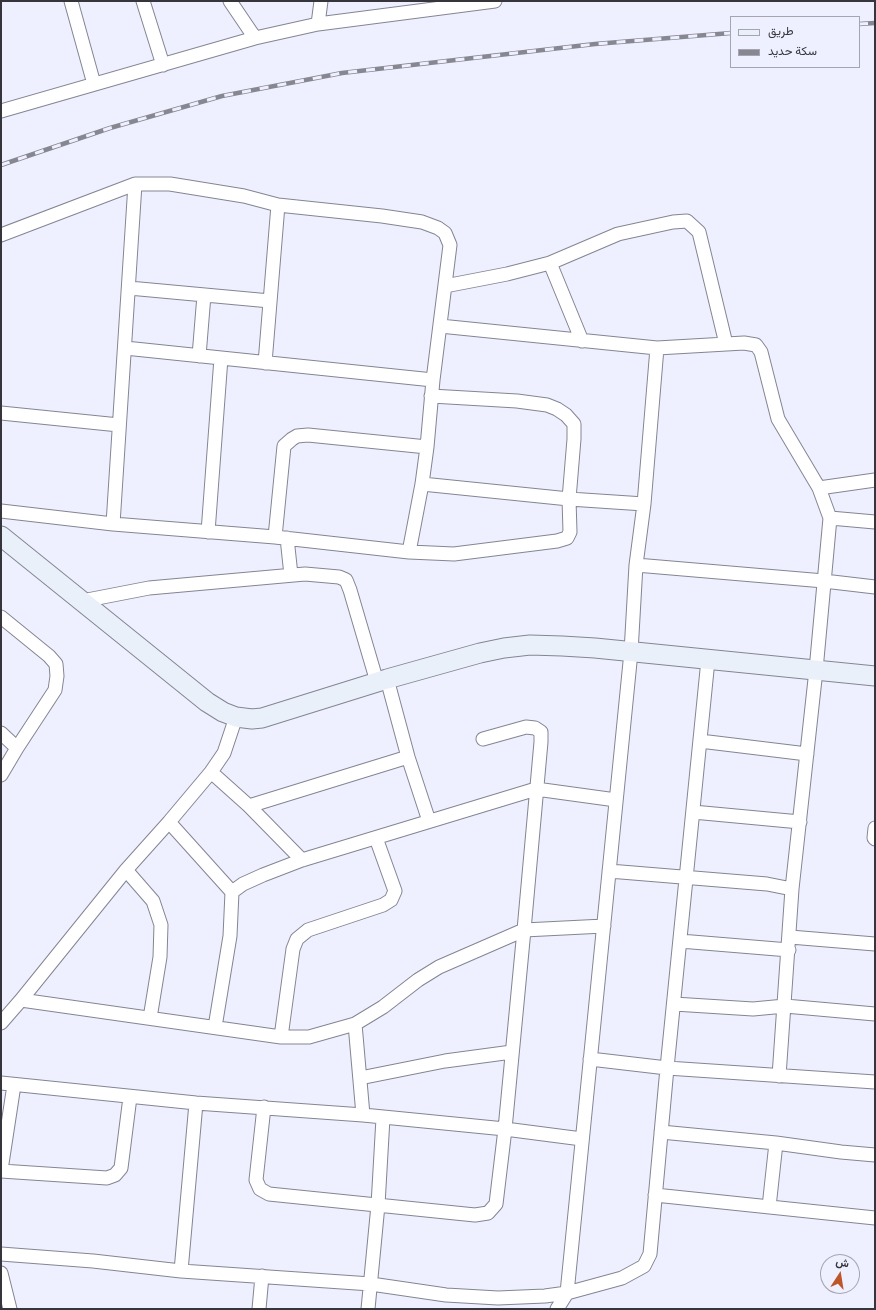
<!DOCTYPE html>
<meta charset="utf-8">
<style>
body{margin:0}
#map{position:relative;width:876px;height:1310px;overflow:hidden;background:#eff0ff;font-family:"Zilla Slab",Vazirmatn,serif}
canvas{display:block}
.frame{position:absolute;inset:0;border:2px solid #35353b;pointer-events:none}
.legend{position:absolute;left:730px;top:16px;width:130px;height:52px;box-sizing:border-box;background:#eff0ff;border:1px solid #a5a5b1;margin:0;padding:5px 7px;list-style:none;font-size:12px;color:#35353b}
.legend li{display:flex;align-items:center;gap:8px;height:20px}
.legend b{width:20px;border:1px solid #a5a5b1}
.north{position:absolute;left:820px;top:1254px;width:40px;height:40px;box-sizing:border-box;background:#eff0ff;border:1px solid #a5a5b1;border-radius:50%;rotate:12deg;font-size:11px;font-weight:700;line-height:16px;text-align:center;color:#35353b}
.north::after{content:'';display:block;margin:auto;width:14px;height:18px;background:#bd572a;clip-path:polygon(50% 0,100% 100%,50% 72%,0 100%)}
</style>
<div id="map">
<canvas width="876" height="1310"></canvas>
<div class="frame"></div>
<ul class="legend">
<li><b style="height:5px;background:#eaf0fa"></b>طريق</li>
<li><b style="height:5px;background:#878791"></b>سكة حديد</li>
</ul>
<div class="north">ش</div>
</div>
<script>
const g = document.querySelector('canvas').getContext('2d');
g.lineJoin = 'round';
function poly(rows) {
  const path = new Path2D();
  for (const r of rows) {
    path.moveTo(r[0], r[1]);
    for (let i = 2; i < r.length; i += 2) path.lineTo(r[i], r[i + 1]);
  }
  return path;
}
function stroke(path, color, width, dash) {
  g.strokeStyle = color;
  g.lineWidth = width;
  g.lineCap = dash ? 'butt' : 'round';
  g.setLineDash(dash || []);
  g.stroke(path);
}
const street = poly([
 [71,1,94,84],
 [143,1,163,65],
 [230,1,255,38],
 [318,24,321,1],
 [1,111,255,38,318,24,495,1],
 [1,235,135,184,170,184,244,196,278,205,382,216,422,222,438,228,445,233,450,245,433,380,427,447,422,484,409,552],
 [550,263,582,341],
 [445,286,507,274,550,263,618,234,673,222,687,221,699,232,726,344],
 [129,288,270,301],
 [440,326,657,348,744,343,756,345,761,352,778,419,819,488,830,518,816,670,792,889,779,1076],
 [125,348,433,380],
 [199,356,204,295],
 [265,363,278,205],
 [1,413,119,425],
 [422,484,569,499,644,504],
 [819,488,875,480],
 [1,511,113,524,275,537,409,552,454,554,557,541,567,538,570,532,569,499,574,439,574,424,566,415,557,409,547,405,517,401,431,396],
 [830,518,875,522],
 [113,524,135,184],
 [208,532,221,358],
 [275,537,284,446,292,439,297,436,308,435,427,447],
 [287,538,291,575],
 [636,565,824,581,875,587],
 [82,601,149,588,305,574,339,577,346,580,350,590,377,682],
 [1,617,49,656,56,664,57,676,55,690,17,748,1,775],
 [387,679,408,757,429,821],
 [1,733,17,748],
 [700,741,807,754],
 [211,772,249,806,302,860],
 [249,806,408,757],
 [693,812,800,822],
 [169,822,232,892,230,936,215,1027],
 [875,828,874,838,875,839],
 [126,870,153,901,161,925,160,957,150,1018],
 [609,871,767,884,792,889],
 [232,892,243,884,263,875,302,860,536,789,616,800],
 [790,937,875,944],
 [680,941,789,950],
 [21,1000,281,1037,309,1037,355,1024,383,1007,418,980,439,967,524,930,604,926],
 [674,1004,753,1009,785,1006,875,1014],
 [1,1023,21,1000,126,870,169,822,211,772,224,753,236,717],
 [355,1024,363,1115],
 [281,1037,293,949,297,939,308,930,383,905,391,900,395,891,376,838],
 [590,1059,667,1068,875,1082],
 [360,1078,445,1061,512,1052],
 [1,1083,196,1103,363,1115,505,1129,582,1139],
 [264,1107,256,1180,260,1189,269,1194,475,1215,488,1213,496,1204,505,1129,524,930,541,742,541,732,535,728,526,727,483,739],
 [661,1132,776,1143,841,1152,875,1155],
 [1,1170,14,1085],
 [1,1171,107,1178,115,1175,121,1168,130,1097],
 [655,1195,875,1218],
 [769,1207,776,1143],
 [1,1254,93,1261,181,1271,371,1284,446,1295,498,1298,545,1296,567,1293,622,1278,644,1266,650,1254,667,1068,708,660],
 [181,1271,196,1103],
 [1,1273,10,1309],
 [259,1309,262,1276],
 [368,1309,378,1205,383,1118],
 [557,1309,567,1293,631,652,636,565,644,504,657,348]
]);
const secondary = poly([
 [1,536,207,702,223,712,236,717,252,719,262,718,387,679,480,653,504,648,530,645,562,646,595,648,875,676]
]);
stroke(street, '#848592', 15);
stroke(secondary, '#848592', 21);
stroke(street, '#fff', 13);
stroke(secondary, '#eaf0fa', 19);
const rail = poly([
 [859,24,875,23],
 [1,165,110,128,222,96,342,73,595,44,731,33]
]);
stroke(rail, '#878791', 4.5);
stroke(rail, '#eff0ff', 3, [9]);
</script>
